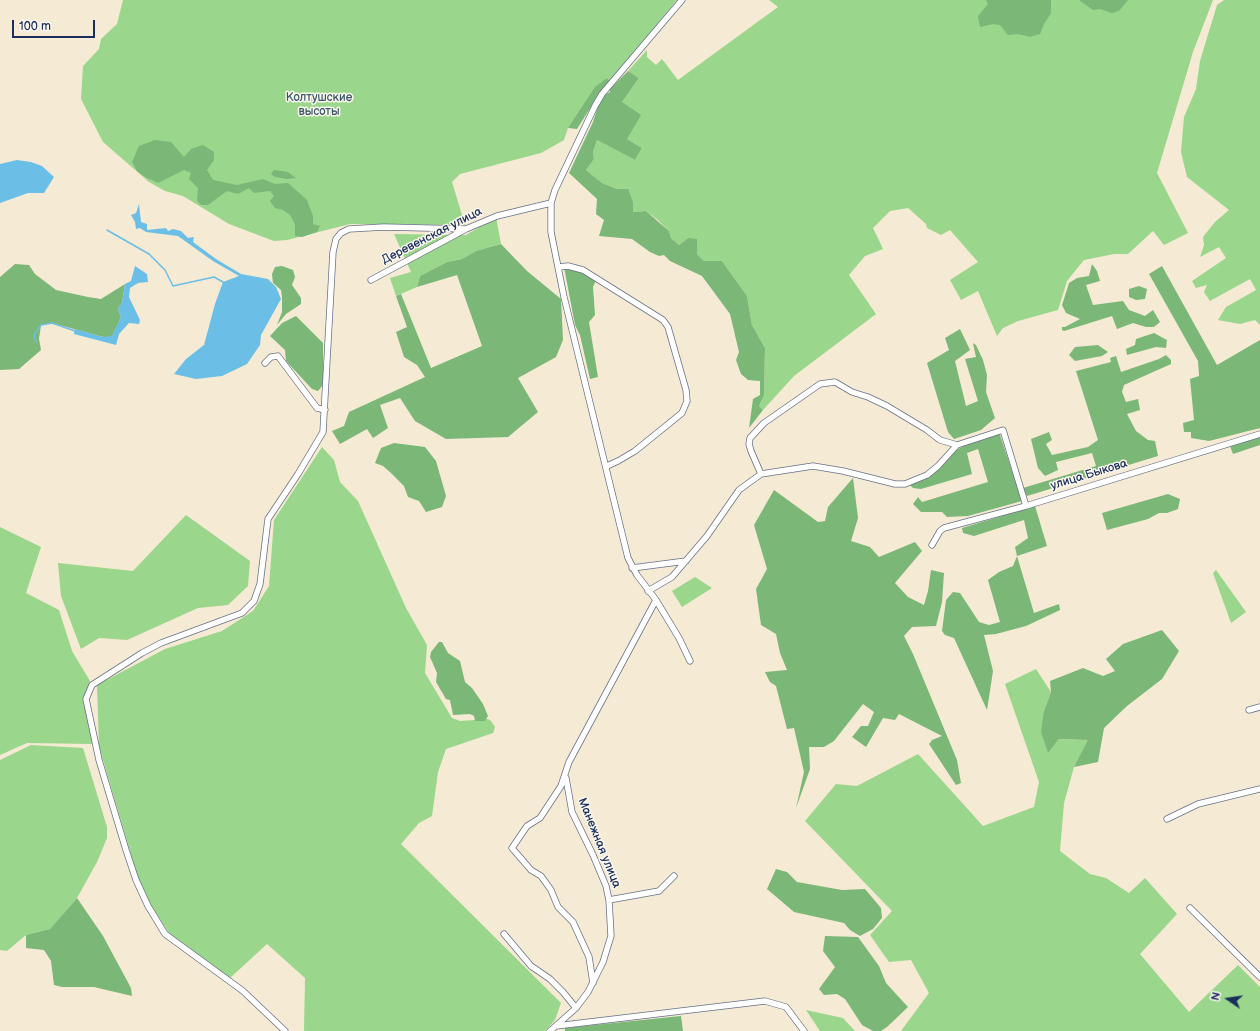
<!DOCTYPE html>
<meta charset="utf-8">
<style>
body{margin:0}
#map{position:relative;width:1260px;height:1031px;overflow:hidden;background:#f5ead4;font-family:"Balsamiq Sans",sans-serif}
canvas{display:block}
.north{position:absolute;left:1208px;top:979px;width:40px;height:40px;-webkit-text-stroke:3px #fbf7ec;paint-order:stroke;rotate:283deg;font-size:11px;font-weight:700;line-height:16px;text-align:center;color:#1b2f5e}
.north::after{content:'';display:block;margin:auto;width:14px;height:18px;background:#1b2f5e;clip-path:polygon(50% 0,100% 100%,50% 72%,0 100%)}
.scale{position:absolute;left:12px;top:20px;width:83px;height:18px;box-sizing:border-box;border:2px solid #1b2f5e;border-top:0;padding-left:5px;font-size:12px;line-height:14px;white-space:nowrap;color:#1b2f5e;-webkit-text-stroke:3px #fbf7ec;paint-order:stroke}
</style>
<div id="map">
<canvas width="1260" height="1031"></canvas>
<div class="north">N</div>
<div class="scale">100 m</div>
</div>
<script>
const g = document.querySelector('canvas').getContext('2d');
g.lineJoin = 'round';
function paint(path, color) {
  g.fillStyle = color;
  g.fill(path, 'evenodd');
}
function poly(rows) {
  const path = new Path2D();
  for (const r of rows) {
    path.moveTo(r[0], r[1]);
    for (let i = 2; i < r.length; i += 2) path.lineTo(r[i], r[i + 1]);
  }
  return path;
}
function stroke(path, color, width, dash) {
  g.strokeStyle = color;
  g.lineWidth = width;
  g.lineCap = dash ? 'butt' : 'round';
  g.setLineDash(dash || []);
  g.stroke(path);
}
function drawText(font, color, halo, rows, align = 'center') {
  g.font = font + ' "Balsamiq Sans",sans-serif';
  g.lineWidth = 3;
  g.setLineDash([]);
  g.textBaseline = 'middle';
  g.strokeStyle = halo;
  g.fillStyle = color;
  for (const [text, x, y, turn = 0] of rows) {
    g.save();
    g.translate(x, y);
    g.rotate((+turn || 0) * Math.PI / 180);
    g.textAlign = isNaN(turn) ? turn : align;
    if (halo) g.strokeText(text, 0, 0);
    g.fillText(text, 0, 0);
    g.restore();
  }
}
paint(poly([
 [123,0,677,0,610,81,607,78,568,128,564,140,541,153,460,174,452,182,465,225,350,224,287,240,274,241,229,224,183,196,165,191,149,182,103,142,81,99,83,66,99,49,101,39,117,24],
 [769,0,1213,0,1193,52,1157,173,1188,233,1164,245,1153,231,1128,254,1114,254,1084,260,1067,281,1058,310,1018,321,1003,328,997,336,978,291,961,300,950,280,978,262,950,230,941,235,927,228,926,224,908,208,890,211,873,228,883,249,865,256,849,275,876,314,794,376,763,410,759,406,764,395,765,348,752,325,747,296,722,261,704,261,697,254,688,238,679,245,671,238,669,231,658,220,646,211,633,212,633,202,617,189,602,183,586,170,594,159,593,152,597,140,635,160,642,148,627,139,622,102,639,78,628,71,647,50,647,57,656,65,662,59,678,80,778,7],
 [1224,0,1260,0,1260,325,1255,320,1240,324,1218,320,1226,307,1256,290,1250,279,1210,301,1204,292,1207,285,1196,288,1192,281,1226,258,1219,247,1200,257,1204,245,1203,237,1215,222,1229,210,1187,177,1181,152,1184,117,1196,89,1200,61,1217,5],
 [496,217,501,244,476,251,462,259,447,262,420,276,417,287,396,296,390,278,411,272,394,234,466,235],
 [322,447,334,460,340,482,358,501,406,608,427,645,425,673,452,718,460,721,488,719,491,721,495,727,493,733,446,749,438,772,432,816,419,823,401,844,561,1003,555,1020,545,1031,304,1031,305,978,267,944,230,978,204,961,169,933,151,905,138,878,99,746,97,685,165,649,222,631,253,611,269,586,274,520],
 [186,515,250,561,248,586,228,605,198,608,127,640,99,638,81,649,61,596,58,563,133,571],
 [0,527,41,547,26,593,59,610,72,651,90,681,86,702,93,744,27,743,0,755],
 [1216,570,1246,612,1231,623,1213,573],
 [695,577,712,588,682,607,672,591],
 [1036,669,1051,692,1044,711,1048,753,1059,739,1089,740,1074,767,1064,803,1060,851,1090,874,1106,878,1129,893,1145,878,1177,914,1140,954,1189,1012,1238,965,1260,987,1260,1031,901,1031,929,993,911,960,889,962,870,935,892,911,805,821,836,784,857,786,918,754,983,826,1034,807,1039,782,1005,684],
 [31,745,83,748,107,827,107,838,97,862,77,898,50,929,26,935,7,951,0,950,0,760],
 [806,1010,843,1018,855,1031,820,1031]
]), '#9ad68b');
paint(poly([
 [986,0,1051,0,1051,13,1044,24,1040,34,1030,37,1018,34,1008,35,1000,25,993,24,980,27,978,16,988,4],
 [1079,0,1128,0,1119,11,1112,13,1100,9,1093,10],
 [628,71,639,78,622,102,641,115,627,139,642,148,635,160,597,140,593,152,594,159,586,170,602,183,617,189,628,189,633,202,633,212,646,211,669,231,671,238,679,245,688,238,697,239,697,254,704,261,722,261,747,296,752,325,765,348,764,395,759,406,763,410,749,428,753,399,760,395,760,381,748,380,741,374,736,360,739,352,730,314,702,276,670,261,664,255,659,256,650,252,632,239,599,236,604,220,596,214,597,199,569,173,593,122,601,97,610,92,608,83,601,91,577,129,568,128,595,87,607,78,610,81,611,88],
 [155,140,171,142,184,157,191,149,203,145,214,152,214,160,207,170,213,180,237,185,263,179,275,184,288,183,307,200,313,216,313,224,320,226,317,232,302,237,295,236,295,224,290,215,283,210,275,208,270,201,274,196,270,191,254,193,249,188,238,194,227,191,208,205,201,205,197,201,198,188,189,179,191,173,184,170,158,183,145,177,137,171,132,162,139,146],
 [274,170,288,172,296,178,287,179,275,177,271,174],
 [501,244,527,271,561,299,563,340,556,357,518,378,538,412,508,437,446,439,415,421,400,398,380,405,388,428,373,438,367,429,340,444,332,431,344,426,349,412,425,377,417,365,404,357,396,332,407,327,396,296,401,294,431,368,482,346,457,275,417,287,420,276,447,262,462,259,476,251],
 [15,264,29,265,35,274,56,290,88,297,101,299,125,284,122,303,118,309,121,317,112,337,103,337,52,323,41,325,39,339,41,350,19,369,0,370,0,277],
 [1092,264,1097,271,1100,281,1086,285,1093,305,1123,301,1129,310,1145,316,1153,310,1160,322,1154,327,1146,327,1133,323,1117,329,1112,316,1064,331,1062,330,1062,327,1065,327,1080,319,1066,313,1062,305,1069,283,1077,278,1089,276],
 [282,266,293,270,295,277,292,285,301,298,301,304,286,314,277,325,282,312,282,297,281,290,273,283,272,274,275,267],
 [1162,266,1217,365,1260,340,1260,428,1209,441,1191,438,1191,432,1184,432,1183,423,1194,420,1190,379,1199,376,1198,361,1149,274],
 [564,267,583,272,596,280,593,287,595,315,589,322,598,377,590,379,580,335,575,325],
 [1139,286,1147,289,1145,299,1136,300,1129,297,1129,289],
 [296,316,323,343,323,385,318,391,312,389,286,361,285,350,270,336,282,323],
 [960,329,970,350,955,361,966,406,978,401,965,359,976,357,973,343,976,345,983,360,987,375,986,392,995,418,981,430,954,439,948,432,927,363,949,350,945,338],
 [1154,333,1167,340,1166,348,1156,347,1127,355,1126,349,1135,345,1136,339],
 [1098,345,1108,352,1102,356,1075,361,1069,355,1075,347],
 [1166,355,1171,360,1171,364,1124,385,1122,392,1126,402,1138,399,1140,410,1127,414,1136,431,1148,440,1155,441,1158,456,1027,496,1023,488,1096,466,1092,453,1056,462,1058,470,1045,476,1038,468,1031,439,1049,432,1052,440,1046,444,1052,455,1088,447,1098,440,1076,371,1111,362,1110,358,1116,356,1121,372,1159,359],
 [999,432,1022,501,968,516,947,517,942,512,921,512,913,504,918,497,922,502,988,482,978,449,967,453,972,474,921,489,913,488,910,485,924,479,940,468,955,451,965,445],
 [1260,437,1260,445,1233,454,1230,446],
 [394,443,425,447,436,461,446,496,442,507,426,512,419,501,408,497,404,486,391,473,383,466,375,463,381,448],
 [853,478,858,518,851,541,870,547,879,557,915,542,922,551,895,583,908,597,924,605,928,591,931,570,944,573,942,602,936,626,912,627,904,636,913,654,957,760,961,783,956,785,929,744,932,740,942,736,899,714,895,720,883,718,866,747,852,737,861,726,868,726,874,712,863,704,834,741,824,747,809,747,810,769,796,808,804,772,794,728,787,729,776,686,770,682,765,672,787,670,780,653,776,634,761,625,756,589,767,569,754,525,774,490,818,522,825,521,828,507],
 [1168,494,1180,499,1178,509,1167,513,1159,513,1148,519,1107,530,1102,513],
 [1035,506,1047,546,1017,556,1034,613,1059,604,1060,610,1026,626,996,634,984,635,993,671,987,710,954,638,945,635,942,631,946,600,953,592,960,593,979,622,989,625,1000,622,988,580,999,572,1013,566,1017,556,1015,547,1028,538,1024,520,974,536,963,533,962,528],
 [1162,630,1179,651,1162,679,1127,706,1104,728,1098,762,1074,767,1088,740,1059,739,1048,753,1041,732,1044,711,1051,692,1050,681,1083,668,1103,676,1115,671,1106,659,1123,644],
 [439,642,442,642,448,653,460,661,465,682,472,688,483,704,488,716,485,721,475,721,474,716,470,714,453,715,450,700,446,699,436,682,437,673,430,657,431,652],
 [776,869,787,872,797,882,842,890,865,889,881,908,882,918,873,929,860,936,850,930,844,923,794,912,767,889],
 [77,898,103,936,131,988,132,996,94,987,62,987,54,985,51,961,44,950,26,948,26,935,50,929],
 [825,936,858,937,879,966,886,983,908,1007,887,1027,881,1031,873,1031,862,1025,845,999,837,994,824,995,819,989,835,967,823,951],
 [681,1016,683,1031,565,1031,565,1028]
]), '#7bb777');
paint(poly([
 [17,160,31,162,42,166,54,177,44,193,28,193,0,203,0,164],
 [139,204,141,222,147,224,147,230,166,228,168,231,173,229,181,231,188,238,194,237,193,242,216,259,241,274,268,279,276,287,281,299,261,335,260,345,247,364,222,376,196,379,174,374,186,359,204,345,215,304,223,282,239,276,213,261,178,236,146,232,140,228,136,229,135,222,131,215,136,213],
 [135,266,147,274,148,282,138,283,130,288,129,297,140,320,139,324,129,323,119,334,116,345,74,334,75,329,103,337,112,336,121,317,118,309,122,303,125,284,131,281]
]), '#6bbfe7');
stroke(poly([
 [107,230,149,254,165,270,173,286,214,277,223,282],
 [36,342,34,335,41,325,52,323,75,331]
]), '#6bbfe7', 1.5);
const minor = poly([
 [682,0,602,94,595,106,555,190,551,203,551,232,564,297,628,558,637,575,656,600,679,638,690,661],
 [558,267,568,266,583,270,663,320,668,327,686,390,687,401,682,413,635,451,618,461,607,466],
 [371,280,466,229,497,216,551,203],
 [265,363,271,357,278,356,317,408,325,410],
 [957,445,1003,430,1026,506],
 [761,474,751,451,749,444,750,438,764,423,820,384,835,382,852,392,868,397,887,406,927,430,940,440,957,445],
 [932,545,940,531,944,528,1026,506,1260,434],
 [632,568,686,561],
 [648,591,672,577,707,536,739,490,761,474,813,466,843,471,895,484,905,484,927,475,938,466,957,445],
 [1249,710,1260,707],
 [1167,819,1198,804,1260,789],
 [609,900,659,891,674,876],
 [1190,908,1260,977],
 [504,934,531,966,550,979,563,992,576,1008],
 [593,983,589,957,573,922,558,907,551,890,541,876,531,870,512,848,527,826,540,818,561,786,569,762,656,600],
 [556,1026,765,1001,786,1007,804,1031],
 [285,1031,243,991,165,934,148,906,136,880,126,850,99,760,86,699,92,685,142,653,161,643,242,613,254,601,260,584,268,519,298,474,323,432,333,252,336,239,341,233,349,229,384,227,466,229],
 [550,1031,576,1008,588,992,603,962,611,936,609,900,606,886,593,855,572,812,566,778]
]);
stroke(minor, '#677087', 7);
stroke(minor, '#fff', 5.5);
drawText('12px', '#3b5969', '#fbf7ec', [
 ["Колтушские",319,98],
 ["высоты",319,112]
]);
drawText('12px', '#1b2f5e', '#fbf7ec', [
 ["Деревенская улица",432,236,-27],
 ["улица Быкова",1089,475,-17],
 ["Манежная улица",599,843,68]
]);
</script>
